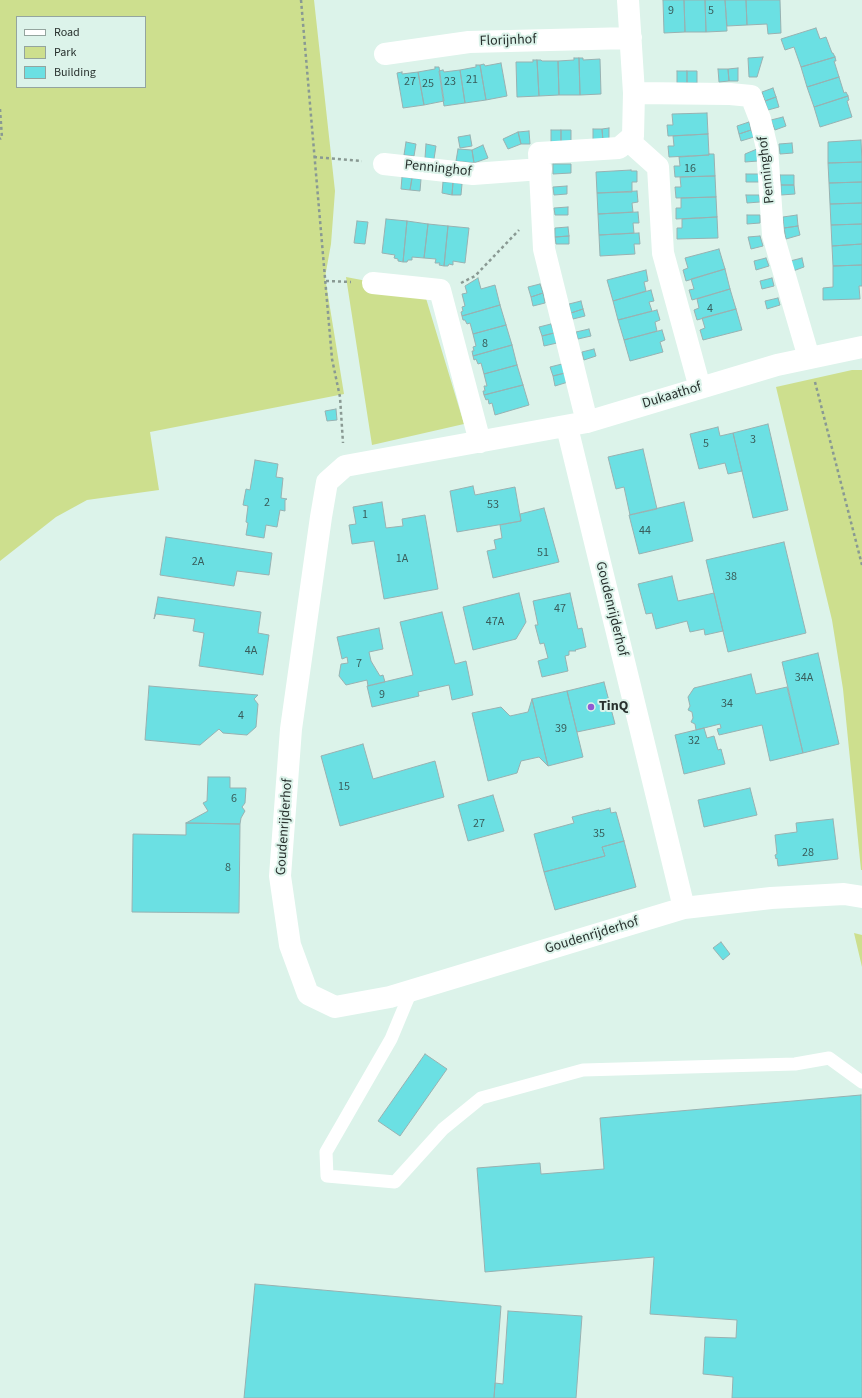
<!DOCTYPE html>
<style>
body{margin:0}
#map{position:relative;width:862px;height:1398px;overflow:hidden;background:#dcf3ea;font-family:"Source Sans 3",sans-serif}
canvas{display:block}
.legend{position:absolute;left:16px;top:16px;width:130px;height:72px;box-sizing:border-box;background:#dcf3ea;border:1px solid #94a59f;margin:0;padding:5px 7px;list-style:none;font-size:12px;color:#28312e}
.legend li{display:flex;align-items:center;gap:8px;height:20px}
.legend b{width:20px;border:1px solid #94a59f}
</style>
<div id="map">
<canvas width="862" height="1398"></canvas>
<ul class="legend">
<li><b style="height:5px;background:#fff"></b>Road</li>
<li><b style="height:11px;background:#cddf8e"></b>Park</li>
<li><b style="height:11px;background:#6be0e3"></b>Building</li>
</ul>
</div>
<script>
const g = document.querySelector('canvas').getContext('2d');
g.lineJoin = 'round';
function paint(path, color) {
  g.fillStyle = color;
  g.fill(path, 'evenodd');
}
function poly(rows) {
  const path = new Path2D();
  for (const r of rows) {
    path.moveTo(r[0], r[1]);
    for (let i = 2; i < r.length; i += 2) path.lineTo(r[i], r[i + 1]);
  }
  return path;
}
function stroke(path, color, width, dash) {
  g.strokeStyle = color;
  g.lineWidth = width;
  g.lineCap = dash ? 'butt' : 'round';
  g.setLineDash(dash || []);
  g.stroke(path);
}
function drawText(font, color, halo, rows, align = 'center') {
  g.font = font + ' "Source Sans 3",sans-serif';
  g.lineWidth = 4;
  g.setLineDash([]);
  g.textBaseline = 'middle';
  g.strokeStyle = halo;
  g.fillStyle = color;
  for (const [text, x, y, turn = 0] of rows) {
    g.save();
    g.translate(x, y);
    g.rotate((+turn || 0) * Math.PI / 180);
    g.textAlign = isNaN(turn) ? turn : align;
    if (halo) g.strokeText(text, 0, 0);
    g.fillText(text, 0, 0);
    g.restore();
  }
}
paint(poly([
 [0,0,314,0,335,191,331,244,325,277,344,394,150,432,159,490,87,500,56,517,0,561],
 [17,17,145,17,145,87,17,87],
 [346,277,419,291,425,295,464,424,372,445],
 [852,370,862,370,862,870,861,870,843,689,832,620,776,387],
 [854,933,862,935,862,967]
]), '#cddf8e');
const building = poly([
 [663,0,684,0,685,32,664,33,663,0],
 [684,0,705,0,706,32,685,32,684,0],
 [705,0,725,0,727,31,706,32,705,0],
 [725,0,746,0,747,25,727,26,725,0],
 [746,0,780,0,781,33,768,34,767,24,747,25,746,0],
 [816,28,820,39,826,37,832,53,833,53,835,57,801,67,794,47,785,50,781,39,816,28],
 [763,57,757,77,749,77,748,58,763,57],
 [835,57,836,61,834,61,839,77,807,87,801,67,835,57],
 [574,58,579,58,580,95,559,95,558,61,574,60,574,58],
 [579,58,583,58,583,60,600,59,601,94,580,95,579,58],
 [533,60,537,60,539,96,517,97,516,62,533,62,533,60],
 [537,60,541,60,542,61,558,61,559,95,539,96,537,60],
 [501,63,507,96,486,100,480,65,484,64,485,66,501,63],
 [476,65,480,65,486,100,465,103,460,70,476,67,476,65],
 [435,67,439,67,444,101,424,105,418,72,435,69,435,67],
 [738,68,738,81,729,81,728,69,738,68],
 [718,69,728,69,729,81,719,82,718,69],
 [443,70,444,72,460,70,465,103,444,106,439,71,443,70],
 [677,71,687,71,687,83,677,83,677,71],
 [687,71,697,71,697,83,687,83,687,71],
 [402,72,402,74,418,72,424,105,403,108,397,73,402,72],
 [839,77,844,93,846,92,848,96,814,107,807,87,839,77],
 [773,88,776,97,765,101,762,92,773,88],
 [848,96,849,100,847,101,852,117,820,127,814,107,848,96],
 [776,97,779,107,768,110,765,101,776,97],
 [707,113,708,134,668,136,667,125,673,125,672,114,707,113],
 [783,117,786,126,775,130,771,120,783,117],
 [749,122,751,130,739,134,737,126,749,122],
 [609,128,609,141,603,141,602,129,609,128],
 [593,129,602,129,603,141,593,141,593,129],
 [551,130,561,130,561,143,551,143,551,130],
 [561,130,571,130,571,142,561,143,561,130],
 [751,130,754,137,741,141,739,134,751,130],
 [529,131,530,144,521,144,518,132,529,131],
 [518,132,521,144,508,149,503,139,518,132],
 [708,134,709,155,669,157,668,146,674,146,673,136,708,134],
 [470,135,472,146,460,148,458,137,470,135],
 [861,140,862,162,828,163,828,142,861,140],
 [406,142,416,144,414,156,404,155,406,142],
 [792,143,793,153,780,154,779,144,792,143],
 [426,144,436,146,434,159,425,158,426,144],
 [483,145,488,158,474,163,472,150,483,145],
 [458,149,472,150,474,163,456,161,458,149],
 [757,149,758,161,745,162,745,154,757,149],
 [709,154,714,154,715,176,675,177,674,166,680,166,679,157,709,155,709,154],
 [862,162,862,182,829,183,828,163,862,162],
 [553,164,571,164,571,173,553,174,553,164],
 [631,170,631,171,637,171,637,182,632,182,632,192,597,193,596,172,631,170],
 [746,174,759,174,759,182,746,182,746,174],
 [780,175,794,175,794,185,781,185,780,175],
 [715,176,716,197,676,198,675,187,681,187,680,177,715,176],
 [402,177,412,178,410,190,401,189,402,177],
 [412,178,421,179,420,191,410,190,412,178],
 [443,182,453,182,452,195,442,193,443,182],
 [453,182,462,184,461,195,452,195,453,182],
 [862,182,862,203,830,204,829,183,862,182],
 [781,185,794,185,795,194,781,195,781,185],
 [567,186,567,194,554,195,553,187,567,186],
 [637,191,638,202,632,203,633,212,598,214,597,193,637,191],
 [746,195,759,195,760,202,747,203,746,195],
 [716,197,717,217,676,219,676,208,681,208,681,198,716,197],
 [862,203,862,224,831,225,830,204,862,203],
 [568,207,568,215,555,215,554,208,568,207],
 [638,212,639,223,633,223,634,233,599,235,598,214,638,212],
 [747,215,760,215,760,223,747,224,747,215],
 [797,215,798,226,784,228,783,217,797,215],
 [717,217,718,238,677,239,677,228,682,228,682,219,717,217],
 [386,219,407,221,403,262,398,261,398,259,394,258,395,255,382,253,386,219],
 [357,221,368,222,365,244,354,243,357,221],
 [407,221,428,224,424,258,412,257,412,260,408,260,407,262,403,262,407,221],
 [428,224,448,226,444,266,439,265,440,263,435,263,436,259,424,258,428,224],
 [862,224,862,244,832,246,831,225,862,224],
 [448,226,469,228,465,263,453,261,453,265,449,264,448,266,444,266,448,226],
 [798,226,800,235,786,239,784,228,798,226],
 [568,227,569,236,555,237,555,228,568,227],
 [639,233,640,244,634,244,635,254,600,256,599,235,639,233],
 [569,236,569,244,556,244,555,237,569,236],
 [760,236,763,246,751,249,748,237,760,236],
 [862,244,862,265,833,266,832,246,862,244],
 [719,249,725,269,686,281,683,270,688,268,685,258,719,249],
 [766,258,769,266,756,270,754,261,766,258],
 [802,258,804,267,793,271,790,261,802,258],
 [862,265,862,286,859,286,860,299,823,300,823,288,833,287,833,266,862,265],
 [725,269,730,289,692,300,689,290,694,289,691,279,725,269],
 [646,270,648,281,644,282,646,291,613,301,607,280,646,270],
 [478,278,481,289,495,285,500,305,462,316,461,312,463,311,462,307,465,306,462,294,467,293,465,286,478,278],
 [772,278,774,286,762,289,760,281,772,278],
 [540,284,543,293,531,297,528,287,540,284],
 [730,289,736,309,697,320,694,310,699,308,697,299,730,289],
 [651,290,654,301,649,302,652,311,618,320,613,301,651,290],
 [543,293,545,303,533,306,531,297,543,293],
 [778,298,780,305,767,309,765,301,778,298],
 [581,301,583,309,571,313,569,304,581,301],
 [500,305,506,325,473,334,470,323,467,324,465,320,463,320,462,316,500,305],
 [583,309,585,316,573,319,571,313,583,309],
 [736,309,742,330,703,340,700,330,705,328,702,318,736,309],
 [657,310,660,320,655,322,657,331,624,340,618,320,657,310],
 [551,324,554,333,542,336,539,327,551,324],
 [506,325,512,345,473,356,472,351,474,351,473,347,476,346,473,334,506,325],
 [589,329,591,336,578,339,576,332,589,329],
 [662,330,665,340,660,342,663,352,630,361,624,340,662,330],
 [554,333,557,343,544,346,542,336,554,333],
 [512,345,517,365,484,374,481,363,478,364,476,359,474,360,473,356,512,345],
 [594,349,596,356,584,360,582,352,594,349],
 [562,364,565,373,553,376,550,367,562,364],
 [517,365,523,385,484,395,483,391,485,391,484,386,487,386,484,374,517,365],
 [565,373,568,382,555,386,553,376,565,373],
 [523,385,529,405,495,415,492,403,489,404,488,399,486,400,484,395,523,385],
 [336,409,337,420,327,421,325,411,336,409],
 [768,424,788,510,753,518,733,433,768,424],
 [718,427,720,436,733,433,742,471,728,474,725,463,699,469,690,434,718,427],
 [643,449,657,509,630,515,624,487,616,489,608,457,643,449],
 [255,460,278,464,276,477,283,478,281,498,287,499,285,500,285,511,280,510,277,527,266,525,264,538,246,535,248,523,246,522,248,506,243,505,246,489,250,490,255,460],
 [473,486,475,495,515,487,521,521,457,532,450,491,473,486],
 [382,502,386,528,403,526,402,519,425,515,438,589,384,599,374,541,352,544,349,525,356,524,353,507,382,502],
 [684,502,693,541,639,554,629,515,684,502],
 [544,508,559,562,493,578,487,551,496,549,494,540,502,538,500,525,521,521,520,514,544,508],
 [166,537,272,553,269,575,237,571,234,586,160,575,166,537],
 [784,542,806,633,728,652,706,560,784,542],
 [672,576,678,601,714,593,723,631,705,635,704,629,690,632,687,621,656,629,652,613,646,614,638,584,672,576],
 [519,593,526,622,516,639,473,650,463,607,519,593],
 [570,593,578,629,582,628,586,647,575,650,576,651,569,651,569,655,565,656,568,671,542,677,538,661,548,658,544,643,540,644,535,625,538,625,533,601,570,593],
 [158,597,261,612,258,633,269,635,263,675,199,666,204,633,193,631,195,619,156,614,154,619,158,597],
 [442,612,455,664,466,661,473,695,452,700,449,685,418,692,419,696,372,707,367,686,413,675,400,622,442,612],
 [379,628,383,649,369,652,371,661,380,676,383,675,385,682,368,686,367,680,346,685,339,676,341,664,348,663,347,657,342,659,337,637,379,628],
 [818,653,839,744,803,753,782,662,818,653],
 [751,674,756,694,787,687,803,753,770,761,762,725,719,735,717,729,721,728,720,724,696,730,695,724,691,722,693,718,692,712,688,710,690,706,688,697,694,688,751,674],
 [604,682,615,724,577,732,567,691,604,682],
 [149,686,258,695,254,699,258,704,256,727,247,735,223,733,219,729,200,745,145,740,149,686],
 [567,691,583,757,548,766,532,699,567,691],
 [532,699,548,766,539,757,521,761,517,773,488,781,472,713,501,707,510,716,528,712,532,699],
 [704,728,707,738,714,736,718,750,721,749,725,764,684,774,675,735,704,728],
 [363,744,373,779,435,761,444,797,340,826,321,756,363,744],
 [208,777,230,777,230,788,246,788,245,803,242,807,245,811,241,818,240,824,186,823,208,811,203,803,207,801,208,777],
 [750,788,757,815,704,827,698,800,750,788],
 [493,795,504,831,468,841,458,805,493,795],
 [610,808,611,813,616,812,624,841,602,847,605,856,544,872,534,834,574,823,572,817,599,810,599,811,610,808],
 [833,819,838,859,778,866,777,858,776,859,775,855,777,854,775,835,797,832,796,823,833,819],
 [186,823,240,824,239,913,132,912,133,834,186,835,186,823],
 [624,841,636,887,555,910,544,872,605,856,602,847,624,841],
 [721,942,730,954,723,960,713,948,721,942],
 [425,1054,447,1069,400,1136,378,1121,425,1054],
 [861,1095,862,1398,732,1398,733,1377,703,1374,705,1337,736,1338,737,1320,650,1314,654,1257,485,1272,477,1168,540,1163,541,1174,604,1169,600,1118,861,1095],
 [255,1284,501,1306,494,1398,244,1398,255,1284],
 [508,1311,582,1316,576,1398,494,1398,495,1383,503,1384,508,1311]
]);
paint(building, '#6be0e3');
stroke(building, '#98b1b1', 1);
stroke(poly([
 [301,0,332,359,340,397,343,443],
 [0,109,2,138,0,139],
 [314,157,362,161],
 [326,281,351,282],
 [461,283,475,276,519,230],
 [815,382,862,565]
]), '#899993', 2.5, [3, 3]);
stroke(poly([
 [411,991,391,1039,326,1152,327,1176,395,1182,443,1129,481,1098,583,1070,795,1064,829,1058,862,1082]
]), '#fff', 13);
stroke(poly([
 [385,54,469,42,631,38],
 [634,93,730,94,751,96,760,119,767,148,773,235,809,358],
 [629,141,658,167,663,253,700,388],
 [384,164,473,174,541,169],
 [373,283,440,290,480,442],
 [862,347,777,365,587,422,345,466,327,482,321,517,291,729,280,876,290,945,308,994,335,1007,390,997,684,908,771,898,844,894,862,897],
 [587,422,544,249,539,153,619,148,633,136,634,93,628,0],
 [567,427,684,908]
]), '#fff', 22);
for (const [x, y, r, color] of [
 [591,707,4,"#915ad2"]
]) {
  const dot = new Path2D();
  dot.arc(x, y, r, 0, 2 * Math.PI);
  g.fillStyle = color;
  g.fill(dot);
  stroke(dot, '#dcf3ea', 1.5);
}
drawText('12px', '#395d5b', null, [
 ["9",671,11],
 ["5",711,11],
 ["21",472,80],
 ["27",410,82],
 ["23",450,82],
 ["25",428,84],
 ["16",690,169],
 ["4",710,309],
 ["8",485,344],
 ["3",753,440],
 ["5",706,444],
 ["2",267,503],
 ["53",493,505],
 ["1",365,515],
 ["44",645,531],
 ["51",543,553],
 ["1A",402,559],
 ["2A",198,562],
 ["38",731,577],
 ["47",560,609],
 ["47A",495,622],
 ["4A",251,651],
 ["7",359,664],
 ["34A",804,678],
 ["9",382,695],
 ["34",727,704],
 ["4",241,716],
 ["39",561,729],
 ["32",694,741],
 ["15",344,787],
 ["6",234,799],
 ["27",479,824],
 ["35",599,834],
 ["28",808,853],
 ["8",228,868]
]);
drawText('14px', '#28312e', '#dcf3ea', [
 ["Florijnhof",508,41,-2],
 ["Penninghof",438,169,6],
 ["Penninghof",767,170,-96],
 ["Dukaathof",672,396,-17],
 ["Goudenrijderhof",611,609,76],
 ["Goudenrijderhof",285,827,-86],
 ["Goudenrijderhof",592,936,-17]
]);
drawText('bold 14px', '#28312e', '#dcf3ea', [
 ["TinQ",599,707]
], 'left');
</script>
